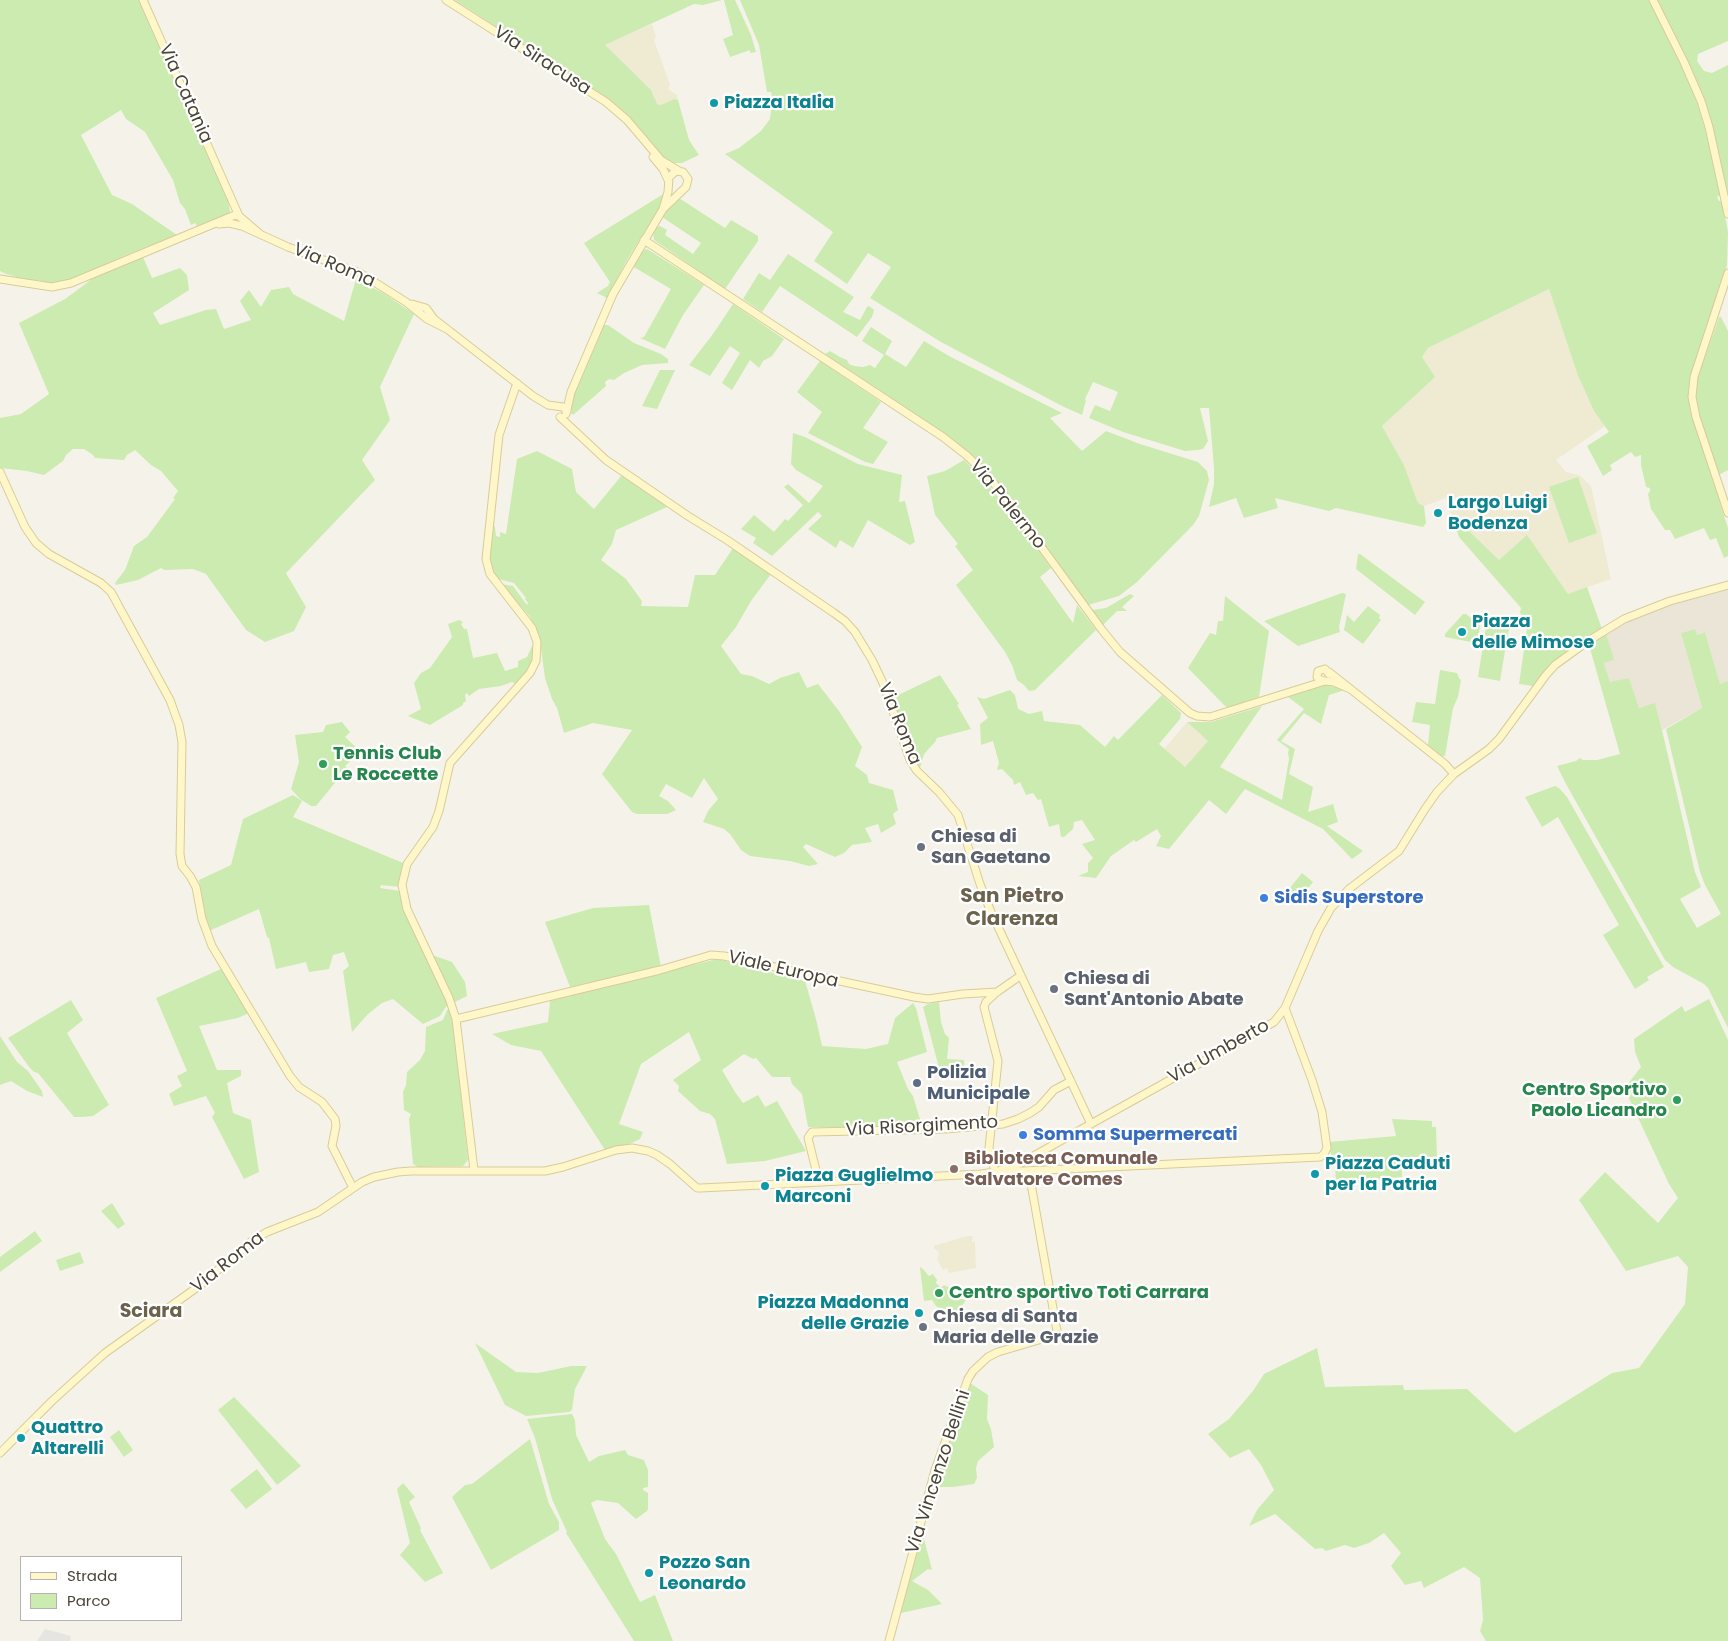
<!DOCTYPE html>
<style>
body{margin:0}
#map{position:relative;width:1728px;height:1641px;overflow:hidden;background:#f5f3e9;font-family:Poppins,sans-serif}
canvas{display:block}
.legend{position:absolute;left:20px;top:1556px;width:162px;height:65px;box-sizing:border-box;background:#fff;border:1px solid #b7b4af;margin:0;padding:6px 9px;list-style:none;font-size:15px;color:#4a4437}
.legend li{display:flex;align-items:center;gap:10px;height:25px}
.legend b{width:25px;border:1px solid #b7b4af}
</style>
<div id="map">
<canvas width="1728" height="1641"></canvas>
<ul class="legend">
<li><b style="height:6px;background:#fff7c9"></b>Strada</li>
<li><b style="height:14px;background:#cbebb0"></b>Parco</li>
</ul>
</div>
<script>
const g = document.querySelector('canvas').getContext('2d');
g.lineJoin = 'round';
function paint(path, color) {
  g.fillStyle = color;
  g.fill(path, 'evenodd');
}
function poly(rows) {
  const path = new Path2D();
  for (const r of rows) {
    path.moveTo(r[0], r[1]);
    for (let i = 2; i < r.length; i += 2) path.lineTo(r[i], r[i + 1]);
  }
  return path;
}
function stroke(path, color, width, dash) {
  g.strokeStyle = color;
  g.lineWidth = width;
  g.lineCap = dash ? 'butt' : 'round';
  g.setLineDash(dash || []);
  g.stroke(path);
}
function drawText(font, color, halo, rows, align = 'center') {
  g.font = font + ' Poppins,sans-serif';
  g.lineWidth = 4.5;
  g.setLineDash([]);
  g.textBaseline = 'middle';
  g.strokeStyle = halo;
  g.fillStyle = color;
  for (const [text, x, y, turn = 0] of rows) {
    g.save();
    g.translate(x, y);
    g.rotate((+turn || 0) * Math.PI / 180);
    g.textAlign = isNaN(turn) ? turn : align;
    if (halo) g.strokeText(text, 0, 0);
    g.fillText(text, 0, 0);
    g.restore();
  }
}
paint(poly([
 [1728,588,1728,681,1720,684,1705,632,1696,635,1695,629,1681,633,1702,708,1662,730,1655,704,1639,708,1629,678,1610,683,1604,662,1613,660,1606,633,1616,625,1666,605]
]), '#eae5d7');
paint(poly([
 [652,24,656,37,654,40,670,85,668,89,677,95,678,100,674,99,661,105,657,104,654,101,654,95,644,83,633,74,604,45],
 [1549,289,1578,376,1594,411,1605,426,1556,460,1566,472,1579,475,1591,486,1611,579,1568,594,1527,536,1499,560,1469,531,1453,521,1446,498,1424,506,1418,503,1404,465,1382,426,1434,377,1422,357,1428,348],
 [1187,722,1208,741,1185,767,1164,749],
 [967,1236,973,1236,972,1242,975,1242,976,1268,949,1273,947,1268,943,1270,937,1259,939,1254,938,1251,934,1249,934,1246]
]), '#efead2');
paint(poly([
 [0,0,140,0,227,195,230,211,229,214,197,226,195,223,191,225,185,209,180,203,173,180,145,132,126,119,121,110,81,135,112,195,132,204,177,235,126,255,75,279,58,283,48,283,38,280,35,282,6,274,0,271],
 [455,0,722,0,703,5,694,4,605,45,651,90,657,104,661,105,674,99,678,100,689,140,699,155,682,163,672,163,667,161,636,124,605,97],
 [724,0,735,0,751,35,756,52,750,53,750,50,730,57,723,39,733,35],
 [740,0,1649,0,1693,90,1705,129,1720,195,1717,197,1719,201,1722,201,1728,232,1727,265,1692,373,1688,392,1690,410,1728,528,1728,556,1724,558,1716,538,1710,540,1704,528,1675,539,1670,530,1665,530,1651,509,1648,494,1650,491,1650,488,1646,487,1641,465,1641,455,1635,457,1631,452,1610,465,1612,470,1603,476,1587,446,1609,432,1594,411,1578,376,1549,289,1428,348,1422,357,1435,377,1382,426,1404,465,1418,503,1424,506,1426,523,1423,527,1336,508,1329,511,1275,498,1278,508,1244,518,1236,498,1209,507,1214,484,1214,468,1209,408,1200,408,1208,441,1203,449,1197,450,1185,451,1123,432,1089,418,1095,405,1110,411,1118,392,1093,382,1085,399,1086,400,1082,415,1062,406,941,342,870,298,891,267,868,253,847,284,814,261,833,232,725,154,739,148,761,131,770,119,771,111,769,99,772,96,771,92,767,92,759,45],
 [1657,0,1728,0,1728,41,1698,54,1697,61,1704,71,1712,73,1728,65,1728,201,1704,101,1687,60],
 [665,193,662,204,627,260,607,298,597,293,608,286,610,282,584,243],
 [679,198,725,228,731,220,758,236,758,241,725,289,654,240,653,233,656,227,660,226,667,230,665,235,693,254,701,243,662,217,667,209],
 [647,249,704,285,683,315,665,349,640,338,644,337,671,289,632,266,642,251],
 [788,254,854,297,843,312,860,320,867,307,869,306,874,310,872,317,857,337,780,286,762,312,743,299,759,273,770,280],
 [143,257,152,278,180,268,187,275,189,290,153,313,160,325,206,310,216,309,224,329,251,320,240,301,249,290,261,307,271,290,289,287,293,294,344,321,356,279,383,293,414,314,380,387,390,420,362,460,375,480,286,573,306,607,294,631,265,642,246,630,206,574,193,569,164,570,161,568,138,580,116,585,115,583,125,570,134,546,147,537,175,499,173,498,178,491,161,471,151,465,135,450,127,455,124,460,95,458,93,455,84,449,73,449,66,455,63,461,44,475,27,471,0,468,0,418,21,414,49,394,19,323,65,299,92,279],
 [733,304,784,339,772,356,763,361,759,368,750,360,732,390,722,383,740,353,730,346,710,376,689,365,713,334],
 [1719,317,1721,317,1728,331,1728,470,1719,475,1700,417,1696,397,1698,377],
 [604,325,608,325,634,343,661,354,668,359,668,363,642,365,624,373,614,380,609,379,605,382,606,386,573,415,569,410,571,402],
 [871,327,892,341,885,354,906,367,924,341,949,356,1062,413,1050,418,1082,451,1106,431,1140,444,1198,462,1207,471,1209,480,1199,516,1193,525,1137,582,1119,596,1088,605,1016,505,999,483,967,451,945,434,825,354,830,351,840,357,847,360,849,364,854,366,863,367,870,365,875,368,884,355,862,341],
 [820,361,881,402,863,428,888,442,873,464,865,462,808,433,822,412,797,392],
 [660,370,675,370,657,409,642,406],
 [793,433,805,437,858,464,902,475,899,502,905,501,915,542,910,545,868,520,853,548,840,540,836,548,808,529,822,516,818,512,772,556,753,543,756,538,741,529,754,515,774,532,785,519,788,521,803,505,784,487,788,484,809,503,823,486,796,470,791,464],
 [537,451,572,469,576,492,594,509,622,475,667,507,616,530,612,544,601,560,626,579,642,601,641,606,688,607,695,575,715,575,733,548,771,574,751,601,736,627,721,646,741,674,752,676,769,684,780,678,799,672,807,688,818,684,839,711,862,747,855,766,867,775,869,783,893,790,898,810,893,814,896,824,881,833,878,824,865,828,872,842,852,845,844,853,835,857,806,844,803,847,818,864,809,866,790,861,750,856,741,850,730,834,724,829,703,822,708,811,718,799,704,778,692,798,666,784,659,796,668,801,676,810,667,814,637,814,632,812,602,774,632,730,593,723,564,733,557,708,552,699,545,678,539,633,537,633,530,617,501,584,513,586,527,605,528,603,525,599,526,598,514,583,498,579,490,566,491,523,495,527,496,536,500,537,500,532,506,534,517,459],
 [964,460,981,477,1009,510,1051,568,1040,577,1073,623,1077,605,1096,630,1035,690,1029,691,1024,685,1017,680,1012,665,1005,652,956,585,973,570,955,546,958,544,935,515,927,476,945,471],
 [1578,477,1597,533,1569,543,1549,487],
 [1453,521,1469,531,1499,560,1527,535,1568,594,1587,587,1602,629,1549,665,1536,685,1533,686,1519,684,1527,628,1525,620,1520,613,1521,608,1459,537],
 [1358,554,1360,554,1425,602,1415,615,1356,569],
 [1342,593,1346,594,1339,627,1340,632,1298,646,1264,621],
 [1130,594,1134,596,1122,607,1127,611,1117,611,1103,625,1092,610,1106,608],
 [1225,596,1269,631,1259,697,1227,708,1188,668,1210,633,1216,635,1218,621,1223,621],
 [1368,606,1380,615,1379,618,1381,620,1363,644,1344,630,1347,615,1354,622],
 [1463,614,1466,614,1480,625,1478,641,1476,643,1445,637,1445,634],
 [1510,617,1511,625,1508,633,1500,681,1478,677,1486,626],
 [459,620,463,622,461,624,464,629,467,629,473,658,497,653,505,671,518,667,518,661,527,657,532,646,535,648,535,654,531,667,516,684,512,682,501,686,479,689,469,696,467,693,465,695,466,701,463,703,463,705,430,725,408,716,421,709,414,683,421,673,430,668,452,637,448,624],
 [1695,629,1697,635,1705,632,1720,684,1728,681,1728,1028,1708,988,1704,984,1673,967,1665,960,1566,784,1557,766,1576,761,1580,758,1583,760,1597,760,1620,754,1589,645,1606,633,1614,660,1604,663,1610,682,1629,678,1639,708,1655,703,1662,730,1695,872,1701,887,1680,899,1697,928,1721,914,1705,885,1700,872,1666,729,1702,708,1681,633],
 [1440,670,1457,673,1459,678,1461,680,1458,697,1453,708,1445,756,1441,756,1428,745,1430,725,1412,722,1416,702,1435,704],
 [940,675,959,704,957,705,971,729,937,738,935,742,924,754,920,768,912,758,892,698],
 [1325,685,1336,687,1345,690,1329,695,1321,724,1304,713,1281,741,1295,749,1289,774,1313,787,1308,812,1333,804,1338,822,1327,826,1363,851,1352,859,1323,829,1245,789,1226,814,1209,800,1169,849,1156,846,1161,836,1157,829,1136,842,1134,840,1111,856,1096,878,1078,876,1088,872,1088,863,1093,858,1082,844,1095,840,1082,820,1074,822,1073,829,1064,837,1061,837,1059,824,1049,827,1041,799,1038,800,1033,793,1026,795,1020,782,1014,785,1013,780,1002,769,997,770,999,763,993,741,981,745,980,724,988,718,977,697,984,699,1010,690,1015,695,1018,709,1029,714,1042,711,1044,721,1080,725,1105,747,1114,736,1118,740,1162,695,1181,713,1180,719,1159,744,1185,767,1208,741,1187,722,1211,722,1262,706,1220,767,1282,800,1289,759,1288,753,1289,749,1277,740,1304,709,1288,697],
 [342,722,350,732,345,737,361,752,345,766,347,768,316,806,311,806,300,799,291,789,299,762,295,735,323,732,326,725],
 [1555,786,1559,788,1567,797,1664,967,1647,977,1649,980,1635,989,1603,935,1619,925,1558,817,1542,827,1525,797],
 [293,795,302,801,293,817,403,863,401,871,400,887,381,885,380,888,400,891,405,912,449,1002,440,1016,423,1024,393,999,382,1003,368,1014,352,1032,343,971,349,966,344,952,333,955,329,969,309,972,306,962,276,969,269,938,267,937,259,909,209,931,205,919,199,880,231,865,243,819],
 [1302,873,1313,882,1300,898,1289,889],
 [649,905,661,967,570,987,545,922,593,908],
 [432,955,452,962,465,982,467,996,455,1002],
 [717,959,805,981,816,1019,822,1046,866,1049,888,1044,895,1018,913,1003,916,1008,927,1052,897,1062,908,1089,913,1096,921,1123,892,1124,890,1127,808,1127,802,1094,792,1084,790,1077,772,1077,756,1058,753,1059,744,1054,722,1070,735,1092,743,1103,758,1095,765,1107,777,1101,806,1151,765,1161,727,1164,715,1119,710,1114,700,1111,678,1091,679,1086,673,1080,701,1060,689,1032,641,1064,619,1124,643,1132,640,1139,629,1144,605,1150,541,1051,511,1045,492,1034,548,1022,550,1001],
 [221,969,249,1013,238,1018,199,1026,217,1070,241,1070,241,1076,227,1083,233,1113,251,1120,259,1172,244,1179,212,1117,215,1113,206,1096,174,1106,169,1094,182,1086,177,1076,187,1071,156,998],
 [1709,999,1728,1040,1728,1641,1486,1641,1480,1631,1483,1620,1480,1578,1464,1567,1424,1588,1421,1581,1405,1585,1391,1566,1401,1553,1384,1533,1369,1543,1354,1548,1345,1545,1326,1551,1322,1548,1315,1549,1275,1514,1249,1526,1257,1510,1274,1490,1261,1465,1249,1449,1230,1458,1208,1434,1229,1419,1253,1391,1264,1374,1317,1348,1325,1387,1403,1385,1404,1390,1467,1389,1515,1433,1612,1373,1639,1368,1685,1304,1688,1267,1678,1256,1626,1271,1579,1200,1605,1172,1658,1223,1678,1198,1669,1184,1626,1092,1627,1085,1641,1067,1635,1052,1634,1039,1682,1006,1685,1012],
 [71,1000,83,1020,67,1033,109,1105,93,1116,83,1117,74,1117,38,1073,34,1072,30,1068,8,1038],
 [939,1002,941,1022,945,1034,949,1038,947,1059,964,1060,965,1071,962,1071,956,1067,947,1069,942,1067,939,1068,923,1007,928,1004],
 [449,1009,454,1030,468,1160,463,1166,418,1167,413,1164,409,1119,411,1114,404,1110,403,1092,406,1085,407,1072,420,1060,425,1051,426,1027,443,1020,447,1010],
 [0,1036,17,1062,28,1071,42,1091,43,1097,27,1091,11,1081,0,1085],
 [1392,1119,1432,1121,1432,1127,1436,1127,1437,1157,1401,1157,1402,1177,1336,1182,1335,1165,1332,1164,1329,1142,1396,1136],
 [112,1203,125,1224,118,1229,101,1211],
 [35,1231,42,1241,0,1272,0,1257],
 [80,1252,84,1263,60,1271,56,1260],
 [921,1267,929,1276,933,1274,937,1280,936,1283,941,1288,944,1285,952,1289,959,1298,966,1300,958,1311,945,1314,944,1311,936,1306,932,1300,924,1301,920,1268],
 [475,1343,516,1372,538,1373,571,1366,587,1366,575,1389,572,1410,569,1412,526,1416,505,1405],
 [970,1383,988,1395,987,1419,991,1429,994,1447,978,1461,976,1468,977,1478,974,1484,953,1487,933,1487],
 [234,1397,301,1466,277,1485,218,1410],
 [572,1414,575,1420,576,1435,589,1462,599,1456,625,1450,628,1455,644,1460,648,1470,648,1487,643,1488,643,1490,648,1493,648,1509,647,1511,636,1519,618,1503,597,1500,591,1503,605,1539,616,1554,640,1602,655,1595,673,1641,634,1641,566,1533,567,1532,552,1499,535,1438,527,1419],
 [119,1430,133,1450,124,1457,110,1437],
 [530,1439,549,1504,559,1522,559,1530,491,1570,452,1497,465,1485,472,1484],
 [257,1469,272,1489,246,1509,230,1490],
 [403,1483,415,1497,409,1502,421,1528,420,1530,443,1573,425,1582,400,1555,410,1543,397,1489],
 [922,1531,932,1570,928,1569,912,1581,928,1590,942,1604,901,1613,900,1612]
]), '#cbebb0');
paint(poly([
 [45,1629,71,1636,70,1641,37,1641]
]), '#e7e5e1');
const secondary = poly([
 [143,0,239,216],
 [446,0,606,102,627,120,661,160,679,171],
 [1653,0,1684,62,1701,101,1709,127,1728,214],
 [653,157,663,169,668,180],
 [219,224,229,223,242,226,288,247,360,273,406,302,427,319,447,329],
 [644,240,943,437,966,455,983,471,1002,493,1102,630,1120,652,1190,713,1197,716,1210,717,1325,681,1334,682,1350,689],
 [1728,273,1694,377,1692,397,1696,417,1728,513],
 [0,279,52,287,71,283,235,215,239,216,260,234],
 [412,304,426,308,434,319,447,329,533,396,548,405,563,407,567,411],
 [566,414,571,392,613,294,663,209,668,192,669,177,676,171,683,172,688,179,686,187,663,209],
 [560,417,606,460,688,516,727,540,834,613,845,621,855,632,872,660,883,683,910,760,917,771,939,792,958,815,980,884,991,912,1091,1124],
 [0,472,25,527,36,543,49,554,101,583,111,592,170,700,179,725,182,742,180,854,182,866,190,876,196,887,202,919,212,946,290,1076,299,1087,322,1102,335,1119,336,1126,332,1146,353,1188],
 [1329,672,1445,764,1454,774],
 [1324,681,1320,680,1317,677,1318,671,1325,669,1329,674],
 [456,1019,660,970,711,955,724,956,914,997,928,999,963,994,997,992],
 [474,1170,456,1019,449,998,407,909,402,885,407,864,433,827,439,811,450,763,530,673,536,661,537,642,532,628,490,574,486,559,499,435,517,383],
 [995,1172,989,1148,998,1061,984,1007,986,1002,997,992,1020,976],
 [1002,1172,1320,1157,1324,1154,1327,1148,1322,1112,1312,1080,1285,1008],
 [819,1182,808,1138,812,1132,946,1129,1003,1124,1018,1119,1030,1113,1039,1107,1054,1090,1071,1081],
 [0,1453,52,1401,105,1353,199,1286,252,1241,267,1232,318,1212,362,1182,374,1177,398,1172,411,1171,545,1171,563,1167,616,1150,632,1148,648,1151,657,1155,670,1164,697,1188,701,1188,981,1174,995,1172,1019,1164,1274,1022,1285,1008,1318,931,1331,908,1349,889,1399,851,1425,809,1437,792,1454,774,1489,749,1499,739,1546,675,1555,665,1588,641,1624,619,1670,601,1728,585],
 [889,1641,935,1470,968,1379,973,1371,988,1357,998,1352,1049,1337,1056,1334,1057,1331,1029,1172]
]);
stroke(secondary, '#d8cc97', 9);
stroke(secondary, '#fff7c9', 7);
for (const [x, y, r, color] of [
 [714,103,5,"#0f9aa8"],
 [1438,513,5,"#0f9aa8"],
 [1462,632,5,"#0f9aa8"],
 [323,764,5,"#2e9e5b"],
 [921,847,5,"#6b7280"],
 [1264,898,5,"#3f7fe0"],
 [1054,989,5,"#6b7280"],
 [917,1083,5,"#5c6f8a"],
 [1677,1100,5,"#2e9e5b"],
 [1023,1135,5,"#3f7fe0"],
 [954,1169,5,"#8d6e63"],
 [1315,1174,5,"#0f9aa8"],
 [765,1186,5,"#0f9aa8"],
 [939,1293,5,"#2e9e5b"],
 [919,1313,5,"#0f9aa8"],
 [923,1327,5,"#6b7280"],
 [21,1438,5,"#0f9aa8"],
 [649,1573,5,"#0f9aa8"]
]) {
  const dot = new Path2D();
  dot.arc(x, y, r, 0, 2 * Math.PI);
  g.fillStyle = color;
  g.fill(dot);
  stroke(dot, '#fff', 2);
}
drawText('18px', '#4a4437', '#fff', [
 ["Via Siracusa",542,61,33],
 ["Via Catania",185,94,66],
 ["Via Roma",334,266,23],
 ["Via Palermo",1007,505,51],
 ["Via Roma",899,724,68],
 ["Viale Europa",783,970,13],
 ["Via Umberto",1219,1052,-29],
 ["Via Risorgimento",922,1127,-3],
 ["Via Roma",228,1263,-38],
 ["Via Vincenzo Bellini",939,1472,-72]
]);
drawText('bold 18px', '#0d838f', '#fff', [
 ["Piazza Italia",724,103],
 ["Largo Luigi",1448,503],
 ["Bodenza",1448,524],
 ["Piazza",1472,622],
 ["delle Mimose",1472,643],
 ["Piazza Caduti",1325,1164],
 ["per la Patria",1325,1185],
 ["Piazza Guglielmo",775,1176],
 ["Marconi",775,1197],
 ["Piazza Madonna",909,1303,"right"],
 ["delle Grazie",909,1324,"right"],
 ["Quattro",31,1428],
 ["Altarelli",31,1449],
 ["Pozzo San",659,1563],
 ["Leonardo",659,1584]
], 'left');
drawText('bold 18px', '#27864d', '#fff', [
 ["Tennis Club",333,754],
 ["Le Roccette",333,775],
 ["Centro Sportivo",1667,1090,"right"],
 ["Paolo Licandro",1667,1111,"right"],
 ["Centro sportivo Toti Carrara",949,1293]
], 'left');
drawText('bold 18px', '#5b616d', '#fff', [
 ["Chiesa di",931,837],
 ["San Gaetano",931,858],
 ["Chiesa di",1064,979],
 ["Sant'Antonio Abate",1064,1000],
 ["Chiesa di Santa",933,1317],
 ["Maria delle Grazie",933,1338]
], 'left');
drawText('bold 18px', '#366cbe', '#fff', [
 ["Sidis Superstore",1274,898],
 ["Somma Supermercati",1033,1135]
], 'left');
drawText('bold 18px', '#4e5e75', '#fff', [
 ["Polizia",927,1073],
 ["Municipale",927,1094]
], 'left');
drawText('bold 18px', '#785e54', '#fff', [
 ["Biblioteca Comunale",964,1159],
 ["Salvatore Comes",964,1180]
], 'left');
drawText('bold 19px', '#6d634d', '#fff', [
 ["Sciara",151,1312]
]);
drawText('bold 20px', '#6d634d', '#fff', [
 ["San Pietro",1012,897],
 ["Clarenza",1012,920]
]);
</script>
